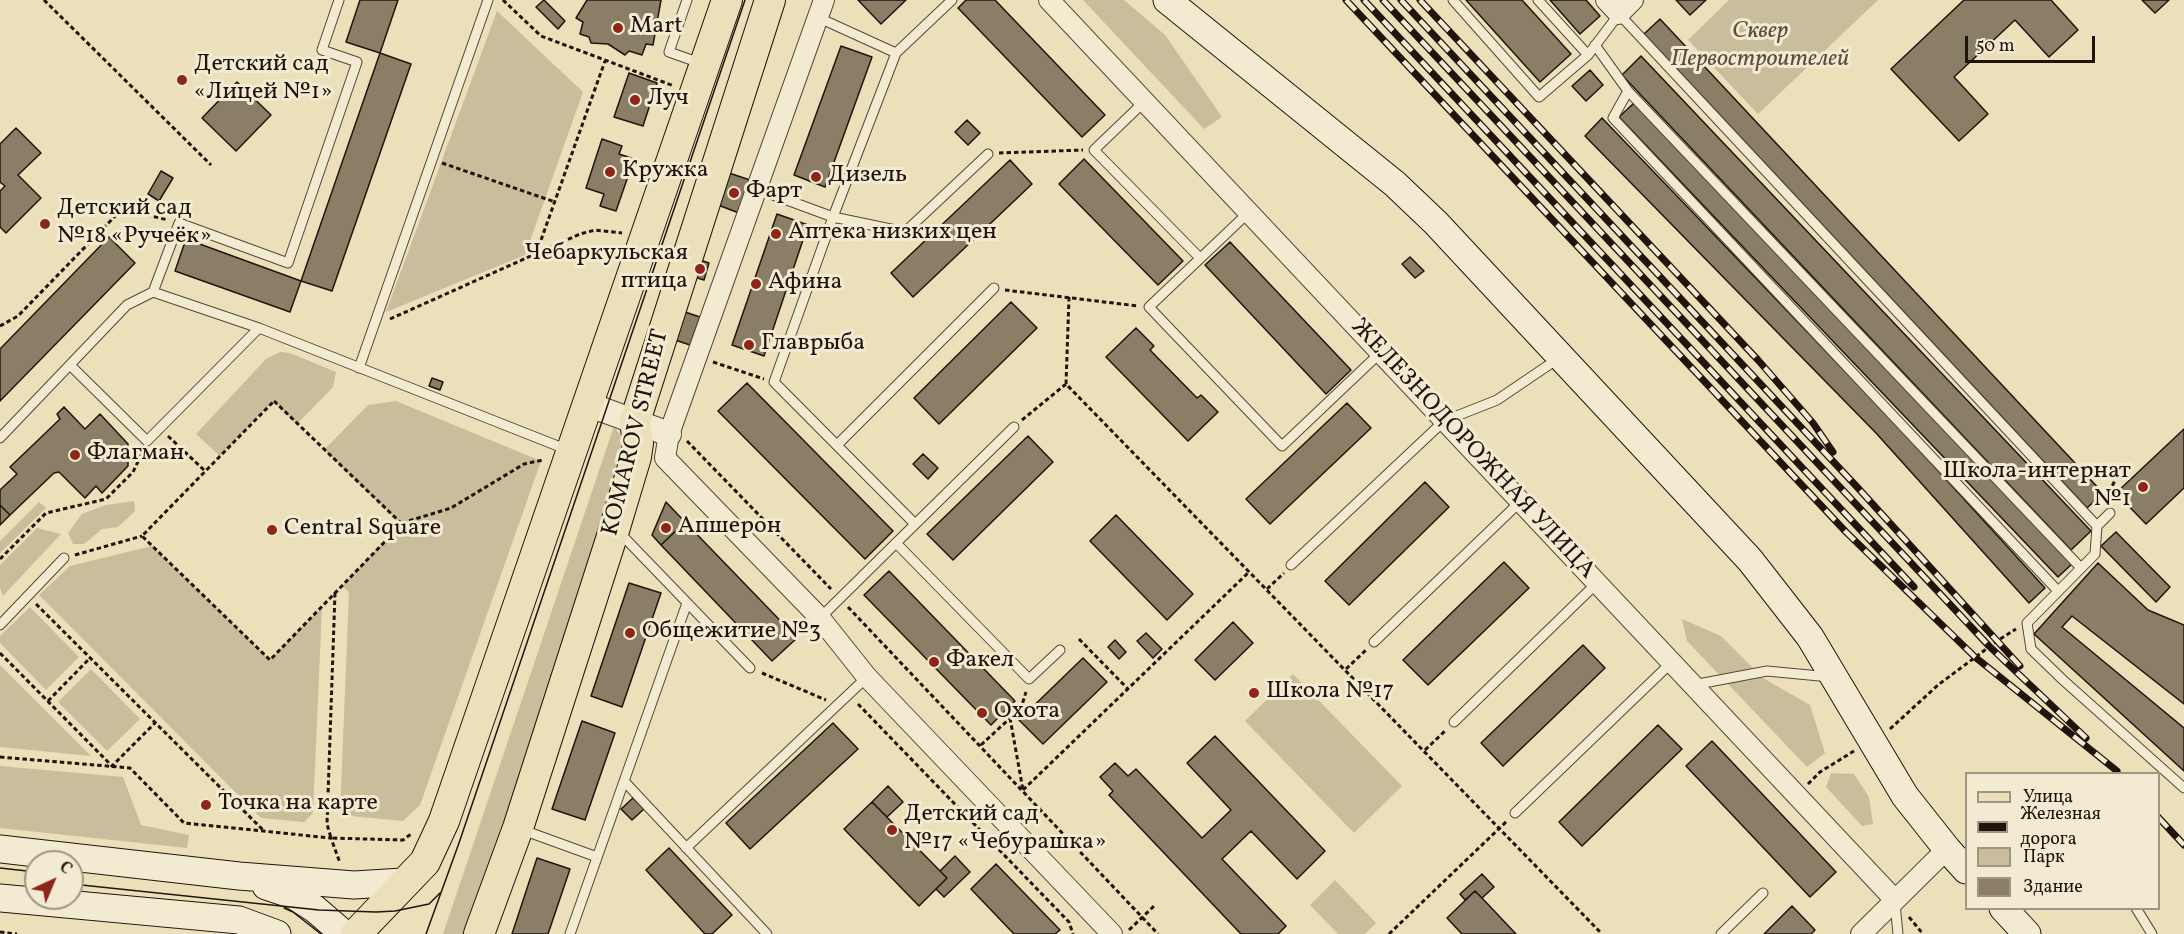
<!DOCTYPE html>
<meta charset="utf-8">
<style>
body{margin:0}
#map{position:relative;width:2184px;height:934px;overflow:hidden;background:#ebe0ba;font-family:Vollkorn,serif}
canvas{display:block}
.legend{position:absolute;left:1965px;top:772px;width:195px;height:138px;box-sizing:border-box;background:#f2ebd2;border:2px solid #9e9583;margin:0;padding:8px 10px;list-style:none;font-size:18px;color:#21140c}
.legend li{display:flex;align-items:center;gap:12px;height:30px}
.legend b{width:30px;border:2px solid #9e9583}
.north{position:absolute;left:24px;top:850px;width:60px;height:60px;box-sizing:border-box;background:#f2ebd2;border:2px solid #9e9583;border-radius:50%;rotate:44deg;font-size:16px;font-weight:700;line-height:24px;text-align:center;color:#21140c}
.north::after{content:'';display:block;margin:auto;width:21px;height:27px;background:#8f2418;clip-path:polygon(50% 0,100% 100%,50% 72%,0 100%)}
.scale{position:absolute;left:1965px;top:36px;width:130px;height:27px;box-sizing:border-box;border:3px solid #21140c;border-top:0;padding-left:8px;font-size:18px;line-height:21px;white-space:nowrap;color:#21140c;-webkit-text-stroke:4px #f2ebd2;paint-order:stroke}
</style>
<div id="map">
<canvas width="2184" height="934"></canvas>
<ul class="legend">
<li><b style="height:8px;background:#ebe0ba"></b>Улица</li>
<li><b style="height:8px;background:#21140c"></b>Железная дорога</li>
<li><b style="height:16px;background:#c9bd9c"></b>Парк</li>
<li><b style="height:16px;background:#8a7e66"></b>Здание</li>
</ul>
<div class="north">С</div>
<div class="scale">50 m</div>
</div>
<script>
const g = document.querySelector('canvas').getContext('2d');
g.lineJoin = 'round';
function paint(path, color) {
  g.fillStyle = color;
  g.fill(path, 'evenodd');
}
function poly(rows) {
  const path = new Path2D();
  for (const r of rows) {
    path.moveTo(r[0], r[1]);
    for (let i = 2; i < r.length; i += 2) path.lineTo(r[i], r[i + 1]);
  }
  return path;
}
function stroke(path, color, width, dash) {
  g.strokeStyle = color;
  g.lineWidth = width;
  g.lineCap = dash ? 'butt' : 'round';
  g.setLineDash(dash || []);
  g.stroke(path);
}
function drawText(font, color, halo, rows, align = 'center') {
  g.font = font + ' Vollkorn,serif';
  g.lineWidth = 6;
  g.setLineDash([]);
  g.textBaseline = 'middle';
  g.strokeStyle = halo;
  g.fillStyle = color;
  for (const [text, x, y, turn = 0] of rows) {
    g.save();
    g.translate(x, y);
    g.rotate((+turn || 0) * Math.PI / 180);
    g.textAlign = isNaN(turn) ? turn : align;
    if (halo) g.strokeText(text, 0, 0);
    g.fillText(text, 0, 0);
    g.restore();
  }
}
paint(poly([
 [1083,0,1124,0,1165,35,1222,117,1204,129],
 [1729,0,1878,0,1758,114,1688,40],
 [497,11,583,92,525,255,386,312],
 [280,352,290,353,336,372,333,387,297,424,273,401,220,456,196,434,266,359],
 [396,401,541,461,420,805,403,821,340,815,349,592,342,586,401,524,324,450,368,405],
 [614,426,626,444,472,934,443,934],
 [134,501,135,511,118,527,102,529,84,544,73,544,68,533,82,514,106,505],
 [39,502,46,508,0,553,0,541],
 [37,528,61,534,3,596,0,588,0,565],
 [152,546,270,660,322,607,313,813,304,822,261,818,39,595,70,566],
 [30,607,79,657,46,690,0,643,0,636],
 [1682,619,1721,636,1763,678,1810,705,1825,753,1807,767,1687,641],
 [0,665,91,756,0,747],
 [91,669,140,719,107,751,58,702],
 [1293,674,1402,786,1354,833,1245,721],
 [0,766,123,777,141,825,189,835,187,848,0,828],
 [1831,773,1854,774,1869,797,1873,824,1862,826,1826,787],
 [1335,880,1376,923,1365,934,1338,934,1310,905]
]), '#c9bd9c');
const building = poly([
 [360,0,398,0,380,53,346,42,360,0],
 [544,0,565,21,558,29,536,7,544,0],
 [587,0,661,0,653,45,646,44,642,55,629,51,625,55,608,44,591,43,589,37,580,34,583,22,576,18,587,0],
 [858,0,906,0,881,24,858,0],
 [966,0,995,0,1105,115,1082,137,958,8,966,0],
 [1466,0,1522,0,1571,54,1540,82,1466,0],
 [1550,0,1586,0,1600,16,1580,34,1550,0],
 [1676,0,1706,0,1690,15,1676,0],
 [1964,0,2051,0,2078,30,2049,57,2015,20,1954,77,1988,114,1959,141,1891,69,1964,0],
 [2142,0,2169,0,2155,13,2142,0],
 [1660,19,2103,493,2087,508,1644,34,1660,19],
 [841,46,872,57,825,187,794,175,841,46],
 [380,53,411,64,332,291,301,281,380,53],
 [1641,56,2091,531,2071,550,1622,75,1641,56],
 [1590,70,1603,85,1586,101,1572,86,1590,70],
 [629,73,657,83,643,126,614,117,629,73],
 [237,82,271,115,236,151,202,118,237,82],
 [1634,103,2073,563,2058,577,1619,117,1634,103],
 [1602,118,1891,419,2045,588,2029,603,1876,433,1585,136,1602,118],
 [967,120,980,133,968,145,955,132,967,120],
 [16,128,41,153,18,175,41,198,6,233,0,227,0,191,5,186,0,182,0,144,16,128],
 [602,139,622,146,619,154,634,159,616,211,600,206,604,194,586,188,602,139],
 [1084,159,1183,261,1158,285,1059,184,1084,159],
 [1010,160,1032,184,913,297,891,273,1010,160],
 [161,171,173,178,159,201,148,194,161,171],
 [729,173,750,180,739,213,718,205,729,173],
 [777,214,808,225,764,356,732,345,777,214],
 [109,237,135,263,0,401,0,349,109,237],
 [186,239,301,281,290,312,175,271,186,239],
 [1230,242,1351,370,1326,394,1205,265,1230,242],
 [1410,257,1424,271,1415,278,1402,264,1410,257],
 [697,259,709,263,704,280,691,276,697,259],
 [1011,302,1037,328,939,424,914,398,1011,302],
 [685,312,700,317,690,345,675,340,685,312],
 [1136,328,1154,346,1150,350,1197,398,1201,395,1218,412,1188,441,1106,357,1136,328],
 [432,378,443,382,440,390,429,386,432,378],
 [747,383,893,531,865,559,718,411,747,383],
 [1347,403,1371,428,1270,524,1246,499,1347,403],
 [64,407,85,429,100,414,128,444,128,466,102,493,96,486,85,498,59,472,54,473,10,515,0,505,0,490,17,474,10,467,60,419,57,414,64,407],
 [2184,429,2184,488,2146,524,2116,493,2184,429],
 [1028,436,1053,462,953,560,927,534,1028,436],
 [923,454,938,468,928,479,913,464,923,454],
 [1425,482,1449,507,1349,605,1325,581,1425,482],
 [666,502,685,522,661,545,652,535,666,502],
 [0,505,10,515,0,525,0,505],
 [1116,515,1193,594,1167,620,1090,541,1116,515],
 [685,522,797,638,772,661,661,545,685,522],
 [2116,532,2170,587,2156,602,2101,546,2116,532],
 [1504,562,1529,588,1428,685,1403,660,1504,562],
 [2098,563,2148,610,2184,625,2184,704,2072,616,2062,627,2184,728,2184,771,2034,634,2098,563],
 [889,571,1015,701,991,725,864,595,889,571],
 [629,583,661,593,622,707,591,696,629,583],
 [1233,622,1253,643,1215,680,1195,660,1233,622],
 [1146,633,1162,649,1153,658,1137,641,1146,633],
 [1115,640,1126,652,1119,659,1108,647,1115,640],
 [1583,645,1605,668,1503,766,1481,743,1583,645],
 [1083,658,1107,682,1043,744,1019,720,1083,658],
 [582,721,615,733,585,820,552,809,582,721],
 [833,723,858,749,750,849,726,823,833,723],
 [1658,725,1682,749,1582,846,1559,822,1658,725],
 [1215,736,1325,851,1297,879,1251,831,1222,859,1286,926,1278,934,1241,934,1109,795,1113,791,1100,777,1115,763,1128,776,1136,769,1202,838,1231,810,1187,763,1215,736],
 [1712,741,1836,872,1810,897,1686,766,1712,741],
 [888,786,903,802,887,817,872,802,888,786],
 [633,798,644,809,632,820,621,809,633,798],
 [872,802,947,878,919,906,844,829,872,802],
 [669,848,732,915,712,934,705,934,646,870,669,848],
 [955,856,970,872,944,897,936,889,947,878,940,871,955,856],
 [537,858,570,869,548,934,512,934,537,858],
 [996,864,1060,930,1055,934,1014,934,971,889,996,864],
 [1482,874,1494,887,1482,898,1475,891,1465,900,1460,894,1482,874],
 [1475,891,1482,898,1516,934,1462,934,1447,918,1475,891],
 [1792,906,1815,930,1811,934,1764,934,1792,906]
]);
paint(building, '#8a7e66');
stroke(building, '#21140c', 1.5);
const service = poly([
 [687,0,669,52,700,63],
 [1453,0,1539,97,1588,55],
 [1538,0,1588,55,1619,14,2097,526],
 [817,17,896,53],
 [1595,45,1628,91,2081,568],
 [1628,91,1613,118,2058,591],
 [1144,102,1094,150,1200,258],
 [757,189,833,217,896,53,952,0],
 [1248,213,1149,307,1282,446,1380,353],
 [153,292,179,223,288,263,357,62,322,50,339,0],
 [70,365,147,441,259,328],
 [359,368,488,0],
 [0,438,127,305,153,292,259,328,568,450],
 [837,445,994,288],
 [2110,513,2097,526,2095,554,2027,623,2031,649,2063,680,2184,788],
 [915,524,774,382,833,217,905,232,988,154],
 [618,531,750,668],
 [896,543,1014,427],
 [1291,565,1444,421,1497,400,1559,358],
 [820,618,896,543,1029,679,1060,650],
 [0,625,64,558],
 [1374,642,1520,502],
 [1693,685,1767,671,1830,677],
 [1454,722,1597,583],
 [624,781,767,934],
 [1515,813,1672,662],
 [520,829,597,857],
 [686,848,867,677],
 [1895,903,1898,934],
 [2136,908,2152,934],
 [570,934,687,603],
 [1721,934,1763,893]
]);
const minor = poly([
 [824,0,669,434,665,458,820,618,867,677,1112,934],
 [1049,0,1895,900],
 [1606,0,1619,14,1633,0],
 [1861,934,1947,849]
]);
const tertiary = poly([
 [587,404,669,434]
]);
const secondary = poly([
 [1167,0,1395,184,1436,223,1750,560,1810,637,1905,796,1947,849,1966,870],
 [0,849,239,876,354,885,403,882],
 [266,886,293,895,315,909,344,934],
 [0,898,239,920,277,934],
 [2003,908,2027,934]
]);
const primary = poly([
 [356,934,425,862,444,821,727,0],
 [479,934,518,828,615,527,636,457,638,443,635,421,770,0]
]);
stroke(service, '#544738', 11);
stroke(minor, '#544738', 22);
stroke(tertiary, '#544738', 26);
stroke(secondary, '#21140c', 29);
stroke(primary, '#21140c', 32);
stroke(poly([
 [44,0,211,165],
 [503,0,541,36,674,86],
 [999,153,1083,150],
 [442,163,555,202],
 [536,254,605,61],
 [1005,290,1138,306],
 [1069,297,1066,384,1602,934],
 [390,319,580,234,595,230,622,233],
 [0,326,18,316,122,209,168,220],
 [713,362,764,379],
 [274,401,402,524,270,660,142,536,274,401],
 [1022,420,1066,384],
 [168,436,205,471],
 [687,441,831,589],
 [2109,500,2109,493,2116,478],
 [402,523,451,508,524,464,543,460],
 [75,555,142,536],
 [0,559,46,513,106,499,133,472,142,453],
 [1267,589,1284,573],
 [335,593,327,824,331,838,403,840,411,834],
 [36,604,263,830],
 [848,607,1158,934],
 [1079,639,1128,689],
 [0,653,112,766,155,723],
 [1346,669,1366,650],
 [762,673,826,700],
 [48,701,90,658],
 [858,704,1069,922,1073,934],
 [1010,718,1023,790],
 [1890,729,1938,685,1997,641,2016,629],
 [981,745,1021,708,1026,692],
 [1425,750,1446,730],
 [0,757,130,768,184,823,331,838,340,863],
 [1808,784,1820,772,1854,751],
 [1023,790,1249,572],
 [1909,917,1923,934],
 [1129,930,1154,906],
 [0,932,17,934],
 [1389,934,1507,821]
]), '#21140c', 3, [4.5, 3]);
stroke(service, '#f2ebd2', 9);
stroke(minor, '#f2ebd2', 20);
stroke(tertiary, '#f2ebd2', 24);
stroke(secondary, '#f2ebd2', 27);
stroke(primary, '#ebe0ba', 30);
stroke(poly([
 [0,868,36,872],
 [72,884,319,910,376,912,395,911,429,904,440,893],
 [284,908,293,912,321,934],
 [426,934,459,843,745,0]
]), '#21140c', 1.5);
const rail = poly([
 [1346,0,1846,532,1975,657,2117,771],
 [1364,0,1914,587],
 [1383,0,1989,646,2086,738],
 [1401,0,1858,488,2020,666],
 [1420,0,1758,360,1813,423,1833,452],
 [2158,817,2184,845]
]);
stroke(rail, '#21140c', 7);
stroke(rail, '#f2ebd2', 4.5, [14]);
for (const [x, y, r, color] of [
 [618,28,6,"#8f2418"],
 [182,80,6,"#8f2418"],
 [635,100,6,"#8f2418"],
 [610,172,6,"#8f2418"],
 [816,177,6,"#8f2418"],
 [734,193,6,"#8f2418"],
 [45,224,6,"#8f2418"],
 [776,234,6,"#8f2418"],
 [700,269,6,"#8f2418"],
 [756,284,6,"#8f2418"],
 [749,345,6,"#8f2418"],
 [75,455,6,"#8f2418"],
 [2143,487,6,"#8f2418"],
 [666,528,6,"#8f2418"],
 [272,530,6,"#8f2418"],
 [630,633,6,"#8f2418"],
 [934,662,6,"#8f2418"],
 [1254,693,6,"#8f2418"],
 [982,713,6,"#8f2418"],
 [206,805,6,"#8f2418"],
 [892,830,6,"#8f2418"]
]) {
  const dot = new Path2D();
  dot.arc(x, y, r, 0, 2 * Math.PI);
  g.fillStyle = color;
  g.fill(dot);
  stroke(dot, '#f2ebd2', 2);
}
drawText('24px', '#21140c', '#f2ebd2', [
 ["Mart",630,28],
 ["Детский сад",194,66],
 ["«Лицей №1»",194,94],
 ["Луч",647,100],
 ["Кружка",622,172],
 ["Дизель",828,177],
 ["Фарт",746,193],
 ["Детский сад",57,210],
 ["№18 «Ручеёк»",57,238],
 ["Аптека низких цен",788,234],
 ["Чебаркульская",688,255,"right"],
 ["птица",688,283,"right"],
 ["Афина",768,284],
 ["Главрыба",761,345],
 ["Флагман",87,455],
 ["Школа-интернат",2131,473,"right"],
 ["№1",2131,501,"right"],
 ["Апшерон",678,528],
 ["Central Square",284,530],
 ["Общежитие №3",642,633],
 ["Факел",946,662],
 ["Школа №17",1266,693],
 ["Охота",994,713],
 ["Точка на карте",218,805],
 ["Детский сад",904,816],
 ["№17 «Чебурашка»",904,844]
], 'left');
drawText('italic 24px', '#5c4f3e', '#f2ebd2', [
 ["Сквер",1760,33],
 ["Первостроителей",1760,61]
]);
drawText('24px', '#21140c', '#f2ebd2', [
 ["KOMAROV STREET",637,433,-76],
 ["ЖЕЛЕЗНОДОРОЖНАЯ УЛИЦА",1472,450,47]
]);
</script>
